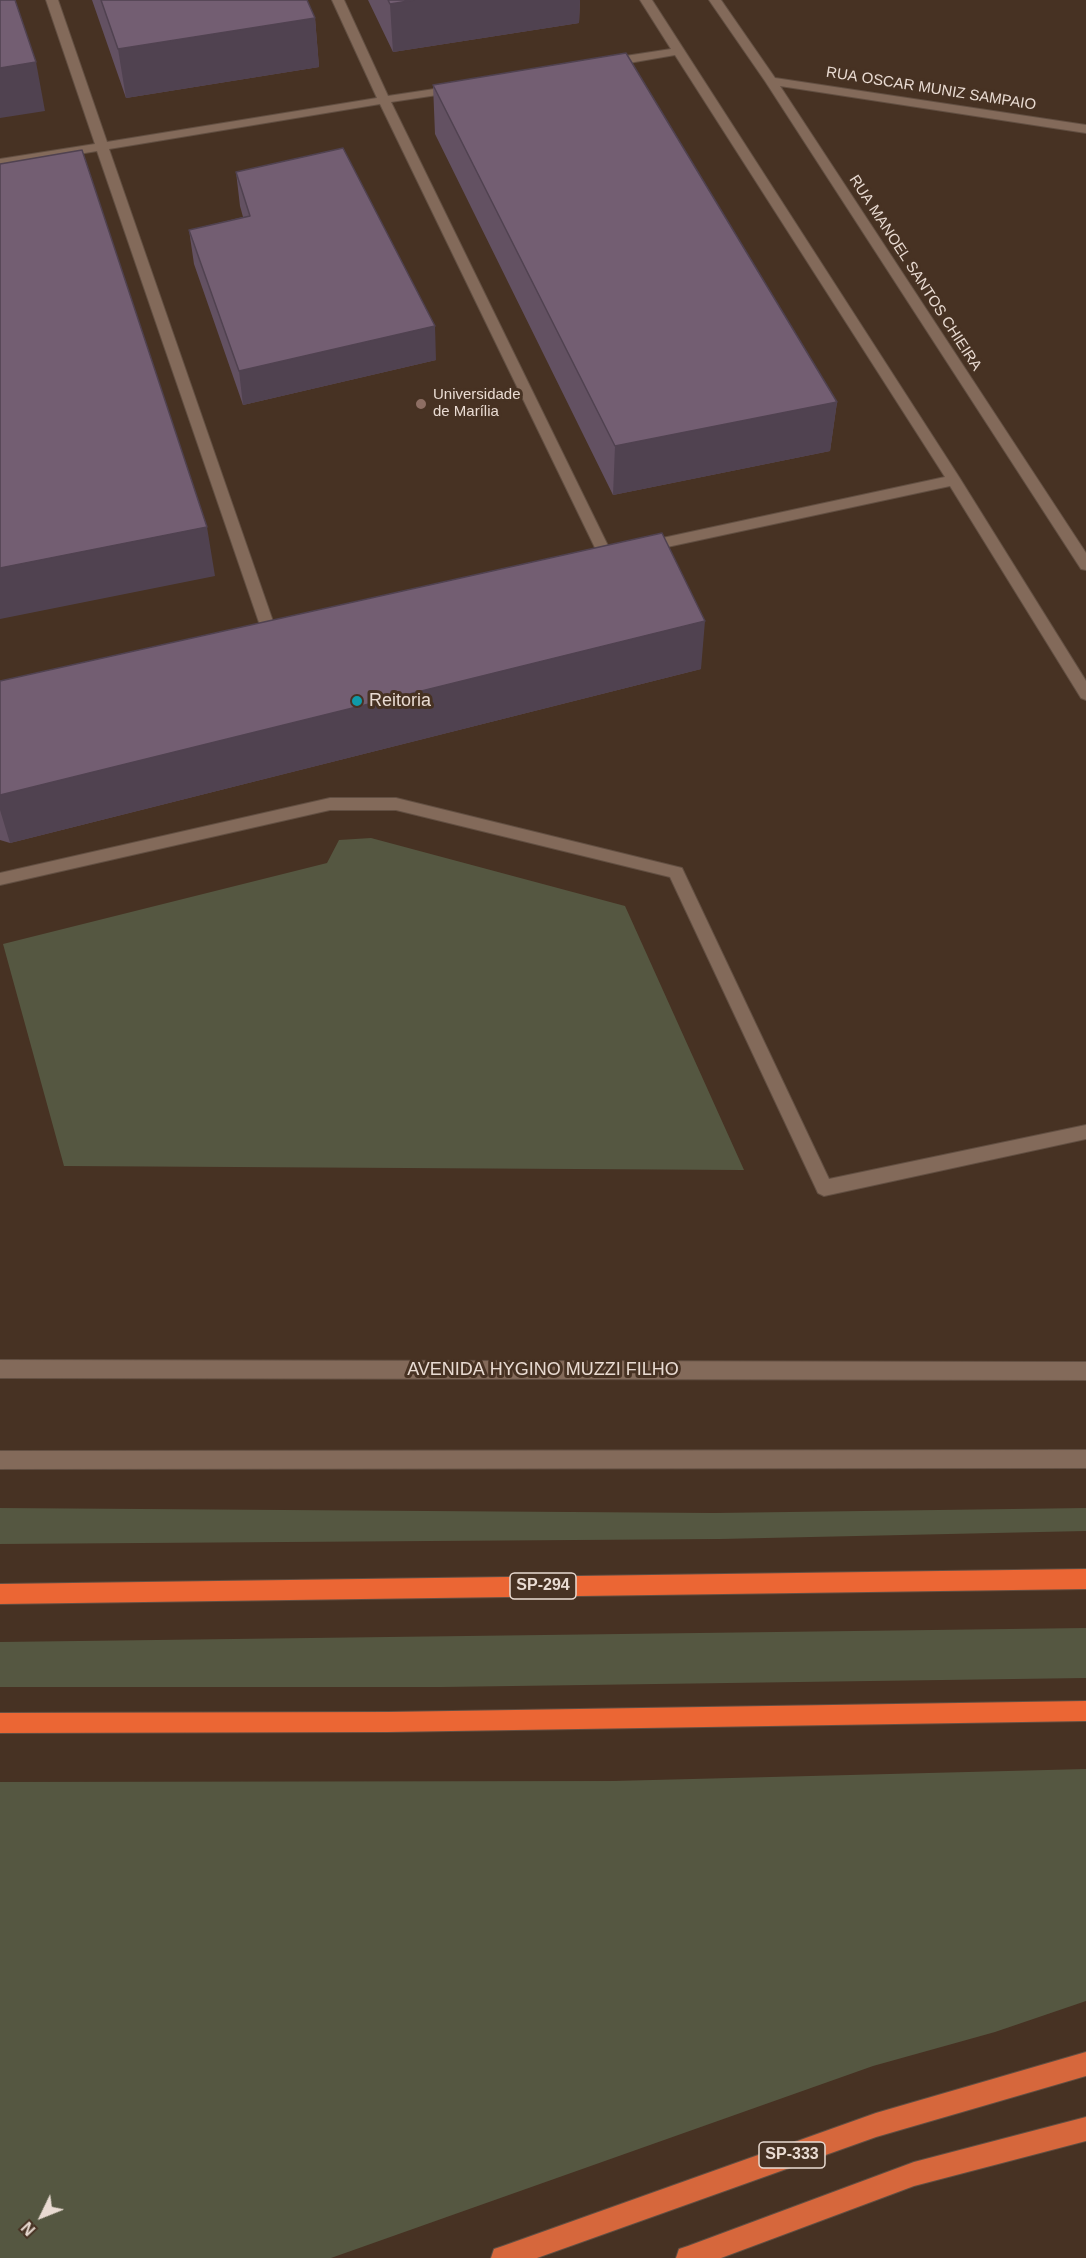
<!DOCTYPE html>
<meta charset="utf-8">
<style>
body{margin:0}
#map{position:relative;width:1086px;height:2258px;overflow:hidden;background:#473223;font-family:Helvetica,sans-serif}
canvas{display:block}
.north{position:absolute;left:12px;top:2186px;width:60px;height:60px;-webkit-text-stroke:4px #473223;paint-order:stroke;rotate:227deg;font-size:16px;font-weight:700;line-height:24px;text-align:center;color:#e9dbd2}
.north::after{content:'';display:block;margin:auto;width:21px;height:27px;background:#e9dbd2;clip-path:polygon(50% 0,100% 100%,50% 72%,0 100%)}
</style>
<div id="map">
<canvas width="1086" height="2258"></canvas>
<div class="north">N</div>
</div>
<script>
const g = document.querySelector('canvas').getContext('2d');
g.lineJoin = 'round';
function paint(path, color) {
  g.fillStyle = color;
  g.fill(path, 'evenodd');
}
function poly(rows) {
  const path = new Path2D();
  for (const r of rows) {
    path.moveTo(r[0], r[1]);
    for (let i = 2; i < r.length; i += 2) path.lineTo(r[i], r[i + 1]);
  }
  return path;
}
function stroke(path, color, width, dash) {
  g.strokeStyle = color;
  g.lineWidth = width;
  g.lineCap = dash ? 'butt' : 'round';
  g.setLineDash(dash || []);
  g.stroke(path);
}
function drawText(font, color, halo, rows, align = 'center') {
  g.font = font + ' Helvetica,sans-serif';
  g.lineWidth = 6;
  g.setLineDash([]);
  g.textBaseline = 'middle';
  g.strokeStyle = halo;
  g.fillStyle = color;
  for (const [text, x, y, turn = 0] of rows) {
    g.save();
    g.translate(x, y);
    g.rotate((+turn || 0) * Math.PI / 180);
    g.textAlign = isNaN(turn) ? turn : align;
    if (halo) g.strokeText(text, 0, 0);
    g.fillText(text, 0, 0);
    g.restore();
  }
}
paint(poly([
 [371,838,625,906,744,1170,64,1166,3,944,327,863,339,840],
 [0,1508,714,1513,1086,1508,1086,1531,720,1539,0,1544],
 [1086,1628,1086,1678,442,1687,0,1687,0,1642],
 [1086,1769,1086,2001,995,2032,873,2066,331,2258,0,2258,0,1782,613,1781]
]), '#555741');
const service = poly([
 [46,0,58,0,107,142,377,98,332,0,344,0,388,96,461,85,463,88,457,92,391,102,613,556,611,560,601,560,599,556,380,104,109,149,276,630,268,635,263,634,97,151,0,167,0,159,95,144,46,0],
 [640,0,652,0,959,477,1086,681,1086,700,1081,698,950,486,644,552,639,550,637,547,644,542,945,477,675,55,606,67,600,63,606,59,671,49,640,0],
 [330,798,396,798,682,868,829,1179,1086,1125,1086,1139,824,1196,818,1193,670,877,396,810,330,810,0,885,0,873,330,798]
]);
const minor = poly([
 [709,0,721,0,775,78,1086,125,1086,133,780,86,1086,553,1086,570,1081,569,765,81,709,0]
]);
const secondary = poly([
 [0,1360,1086,1362,1086,1380,0,1378,0,1360],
 [1086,1450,1086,1468,0,1469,0,1451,1086,1450]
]);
const trunk = poly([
 [1086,2052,1086,2076,876,2137,537,2258,491,2258,494,2249,503,2246,876,2113,1086,2052],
 [1086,2117,1086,2141,914,2186,721,2258,676,2258,679,2249,688,2246,914,2162,1086,2117]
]);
const motorway = poly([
 [1086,1569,1086,1589,0,1604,0,1584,1086,1569],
 [1086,1701,1086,1721,388,1732,0,1733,0,1713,388,1712,1086,1701]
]);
stroke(service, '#624f42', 2);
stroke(minor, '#624f42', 2);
stroke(secondary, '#624f42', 2);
stroke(trunk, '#624f42', 2);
stroke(motorway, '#624f42', 2);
paint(service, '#836a5a');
paint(minor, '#836a5a');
paint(secondary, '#836a5a');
paint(trunk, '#d6673c');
paint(motorway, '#eb6634');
paint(poly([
 [92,0,307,0,315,18,319,67,126,98],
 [368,0,580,0,579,23,393,52],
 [433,85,837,402,830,451,613,495,435,134],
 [236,172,436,360,243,405,194,264,189,230,243,217,240,206],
 [701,669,10,843,0,840,0,681]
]), '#635162');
paint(poly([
 [414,0,580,0,579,23,393,52,390,4],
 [315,18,319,67,126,98,118,49],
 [36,62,45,111,0,118,0,68],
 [435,326,436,360,243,405,239,371],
 [837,402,830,451,613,495,615,446],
 [207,527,215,576,0,619,0,568],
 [705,621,701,669,10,843,0,810,0,795]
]), '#504250');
const building = poly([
 [0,0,15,0,36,62,0,68,0,0],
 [101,0,307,0,315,18,118,49,101,0],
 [388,0,414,0,390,4,388,0],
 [626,53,837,402,615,446,433,85,626,53],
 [343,148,435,326,239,371,189,230,250,216,236,172,343,148],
 [82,150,207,527,0,568,0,164,82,150],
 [662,533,705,621,0,795,0,681,662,533]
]);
paint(building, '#735e72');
stroke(building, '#504250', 1.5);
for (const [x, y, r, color] of [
 [421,404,6,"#8d6e63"],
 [357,701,6,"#0f9aa8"]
]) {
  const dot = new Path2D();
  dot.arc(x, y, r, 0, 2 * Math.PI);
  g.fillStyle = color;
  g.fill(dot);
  stroke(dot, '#473223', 2);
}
drawText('15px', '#e9dbd2', '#473223', [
 ["RUA OSCAR MUNIZ SAMPAIO",931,89,9],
 ["RUA MANOEL SANTOS CHIEIRA",915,273,57]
]);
drawText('15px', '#e9dbd2', '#473223', [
 ["Universidade",433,395],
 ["de Marília",433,412]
], 'left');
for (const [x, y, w] of [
 [543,1586,66],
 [792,2155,66]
]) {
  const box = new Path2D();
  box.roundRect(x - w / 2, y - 13, w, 26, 4.5);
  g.fillStyle = '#473223';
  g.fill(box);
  stroke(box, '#e9dbd2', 1.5);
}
drawText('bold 16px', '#e9dbd2', null, [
 ["SP-294",543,1586],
 ["SP-333",792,2155]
]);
drawText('18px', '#e9dbd2', '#473223', [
 ["Reitoria",369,701]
], 'left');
drawText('18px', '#e9dbd2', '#473223', [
 ["AVENIDA HYGINO MUZZI FILHO",543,1370]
]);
</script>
